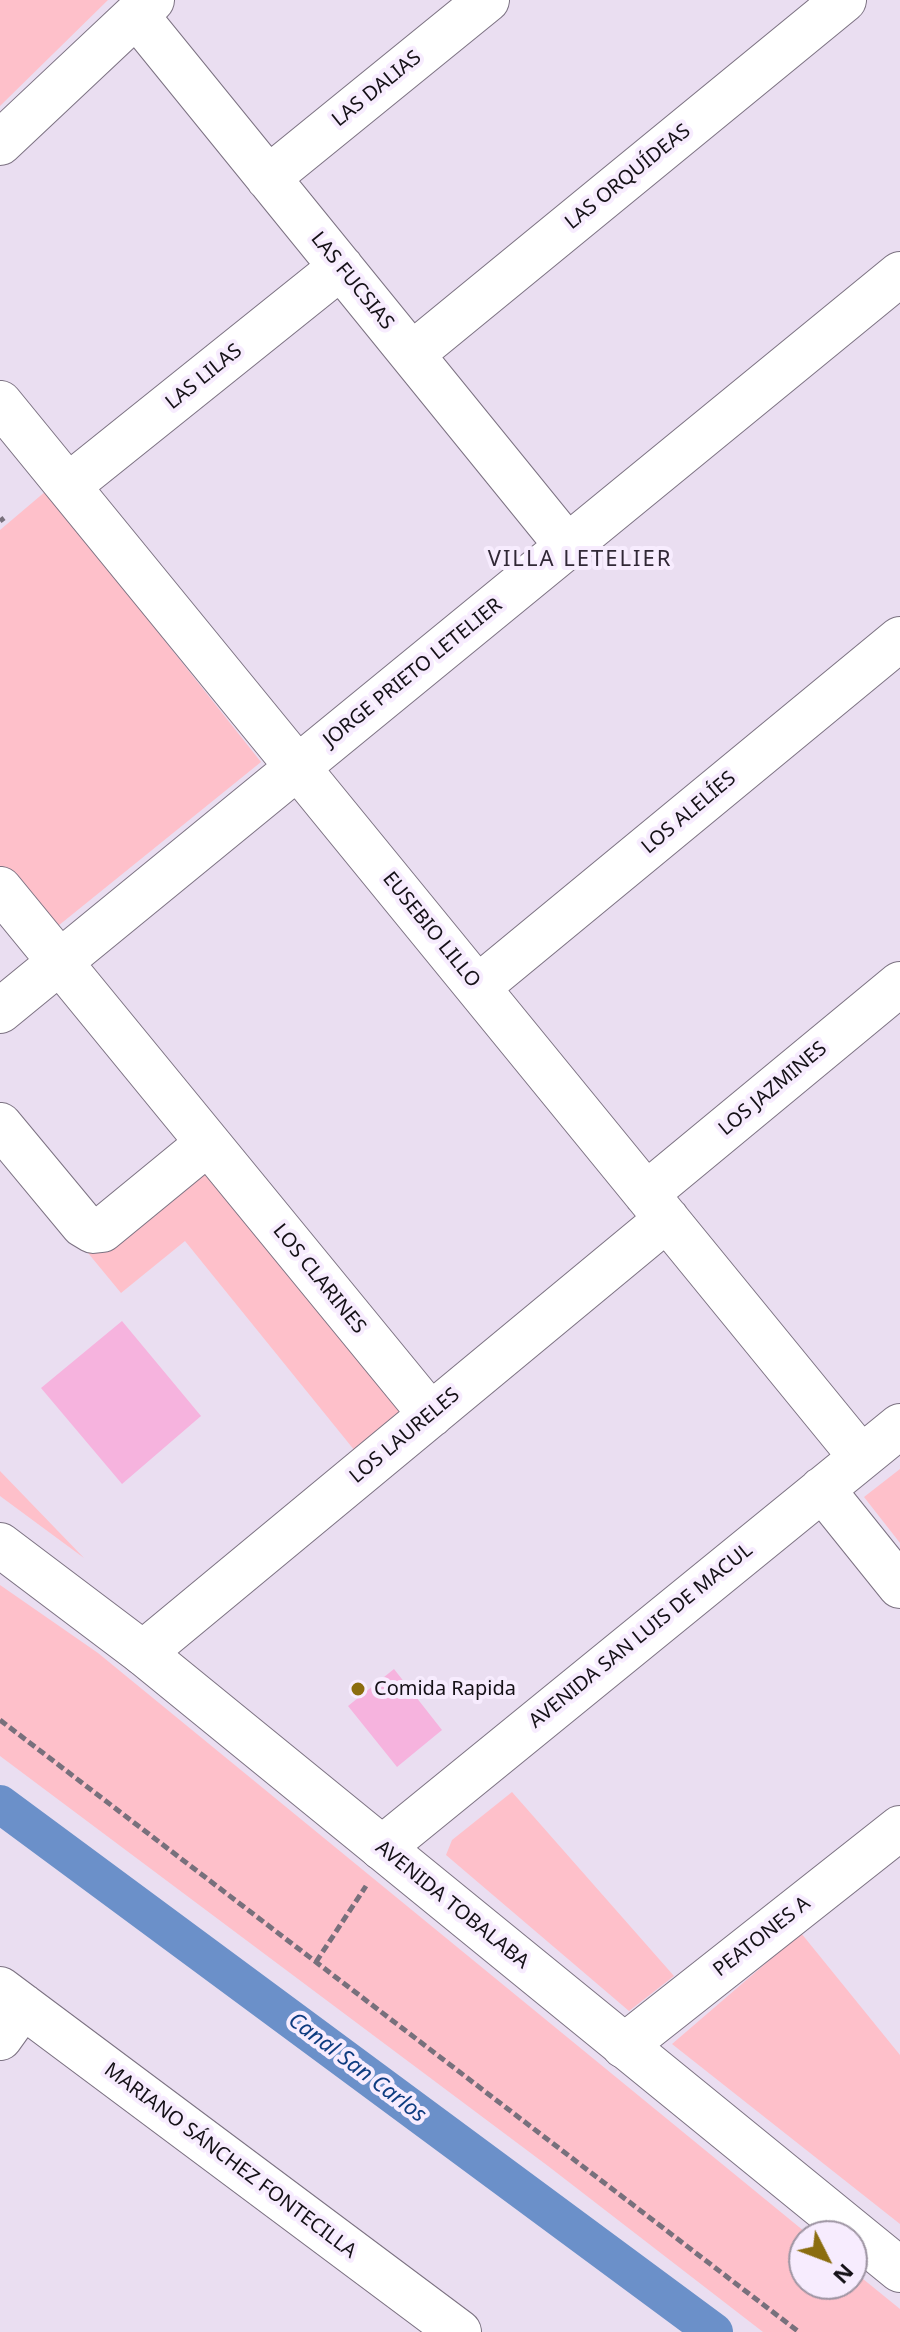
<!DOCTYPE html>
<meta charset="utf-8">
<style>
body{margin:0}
#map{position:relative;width:900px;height:2332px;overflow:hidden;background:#eadef1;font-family:"Noto Sans",sans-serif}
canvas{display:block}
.north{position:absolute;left:788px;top:2220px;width:80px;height:80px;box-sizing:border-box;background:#f7ecfe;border:2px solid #9d94a2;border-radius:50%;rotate:132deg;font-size:22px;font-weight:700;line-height:32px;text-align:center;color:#151117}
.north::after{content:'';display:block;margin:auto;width:28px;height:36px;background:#8b6d0f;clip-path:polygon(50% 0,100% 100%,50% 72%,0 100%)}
</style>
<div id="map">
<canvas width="900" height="2332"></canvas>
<div class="north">N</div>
</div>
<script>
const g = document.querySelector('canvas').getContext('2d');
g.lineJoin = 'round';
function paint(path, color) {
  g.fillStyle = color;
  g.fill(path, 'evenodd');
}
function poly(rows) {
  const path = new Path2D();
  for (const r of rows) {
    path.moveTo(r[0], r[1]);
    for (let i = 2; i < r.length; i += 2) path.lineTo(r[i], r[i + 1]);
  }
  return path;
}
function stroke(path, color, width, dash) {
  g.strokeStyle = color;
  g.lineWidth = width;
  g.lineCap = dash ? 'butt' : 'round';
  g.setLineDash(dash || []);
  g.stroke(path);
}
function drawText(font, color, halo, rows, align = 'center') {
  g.font = font + ' "Noto Sans",sans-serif';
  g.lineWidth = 8;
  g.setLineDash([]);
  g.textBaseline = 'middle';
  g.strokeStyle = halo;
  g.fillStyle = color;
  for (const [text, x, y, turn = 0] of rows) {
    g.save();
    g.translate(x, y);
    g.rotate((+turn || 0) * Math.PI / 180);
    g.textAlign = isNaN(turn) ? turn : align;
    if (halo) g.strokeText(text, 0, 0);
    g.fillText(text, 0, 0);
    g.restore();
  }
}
paint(poly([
 [0,0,108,0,0,106],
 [46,491,261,762,53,930,0,866,0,530],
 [205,1158,408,1408,355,1451,185,1241,121,1293,88,1253],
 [900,1469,900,1543,864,1497],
 [0,1471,84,1558,0,1496],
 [0,1585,98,1653,810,2236,804,2236,804,2284,852,2284,852,2270,900,2309,900,2332,763,2332,548,2166,0,1756],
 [512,1792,674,1976,629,2011,446,1855,452,1840],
 [801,1933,900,2055,900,2224,672,2044]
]), '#fec0ca');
stroke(poly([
 [0,1804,714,2332]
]), '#6b90c9', 38);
paint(poly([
 [122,1321,201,1416,122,1484,41,1388],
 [394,1669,442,1730,397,1767,348,1706]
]), '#f6b3de');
const minor = poly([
 [136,15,568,547],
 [0,143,152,0],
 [268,178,487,0],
 [412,354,844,0],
 [0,403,861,1457],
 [68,486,341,267],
 [0,889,431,1415],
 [478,987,900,639],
 [0,1011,900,274],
 [0,1125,83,1225,93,1231,102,1230,208,1143],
 [646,1194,900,984],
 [822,1489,900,1586],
 [143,1653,667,1219],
 [382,1848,900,1426],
 [0,1989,459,2332],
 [0,2038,23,2006],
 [624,2046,900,1828]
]);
const major = poly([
 [0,1545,143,1653,900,2270]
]);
stroke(minor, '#7c7282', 46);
stroke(major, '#7c7282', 46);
stroke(poly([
 [0,521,4,518],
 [0,1720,799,2332],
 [316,1962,366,1886]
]), '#78707c', 5, [8, 4]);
stroke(minor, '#fff', 44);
stroke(major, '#fff', 44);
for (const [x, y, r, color] of [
 [358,1689,8,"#8b6d0f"]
]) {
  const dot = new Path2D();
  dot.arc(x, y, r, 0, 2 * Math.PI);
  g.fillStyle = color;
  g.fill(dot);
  stroke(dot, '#f7ecfe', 3);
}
drawText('20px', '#151117', '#f7ecfe', [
 ["LAS DALIAS",377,89,-39],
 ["LAS ORQUÍDEAS",628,177,-39],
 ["LAS FUCSIAS",352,281,51],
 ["LAS LILAS",204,377,-39],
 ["JORGE PRIETO LETELIER",413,673,-39],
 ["LOS ALELÍES",689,813,-40],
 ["EUSEBIO LILLO",431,930,51],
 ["LOS JAZMINES",773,1089,-40],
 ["LOS CLARINES",319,1279,51],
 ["LOS LAURELES",405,1436,-40],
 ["AVENIDA SAN LUIS DE MACUL",641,1636,-39],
 ["AVENIDA TOBALABA",452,1905,39],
 ["PEATONES A",762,1937,-38],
 ["MARIANO SÁNCHEZ FONTECILLA",230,2161,37]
]);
drawText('20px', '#151117', '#f7ecfe', [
 ["Comida Rapida",374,1689]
], 'left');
g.letterSpacing = '2px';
drawText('22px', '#312836', '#f7ecfe', [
 ["VILLA LETELIER",580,560]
]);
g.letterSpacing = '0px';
drawText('italic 22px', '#0e3c80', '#f7ecfe', [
 ["Canal San Carlos",357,2068,37]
]);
</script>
